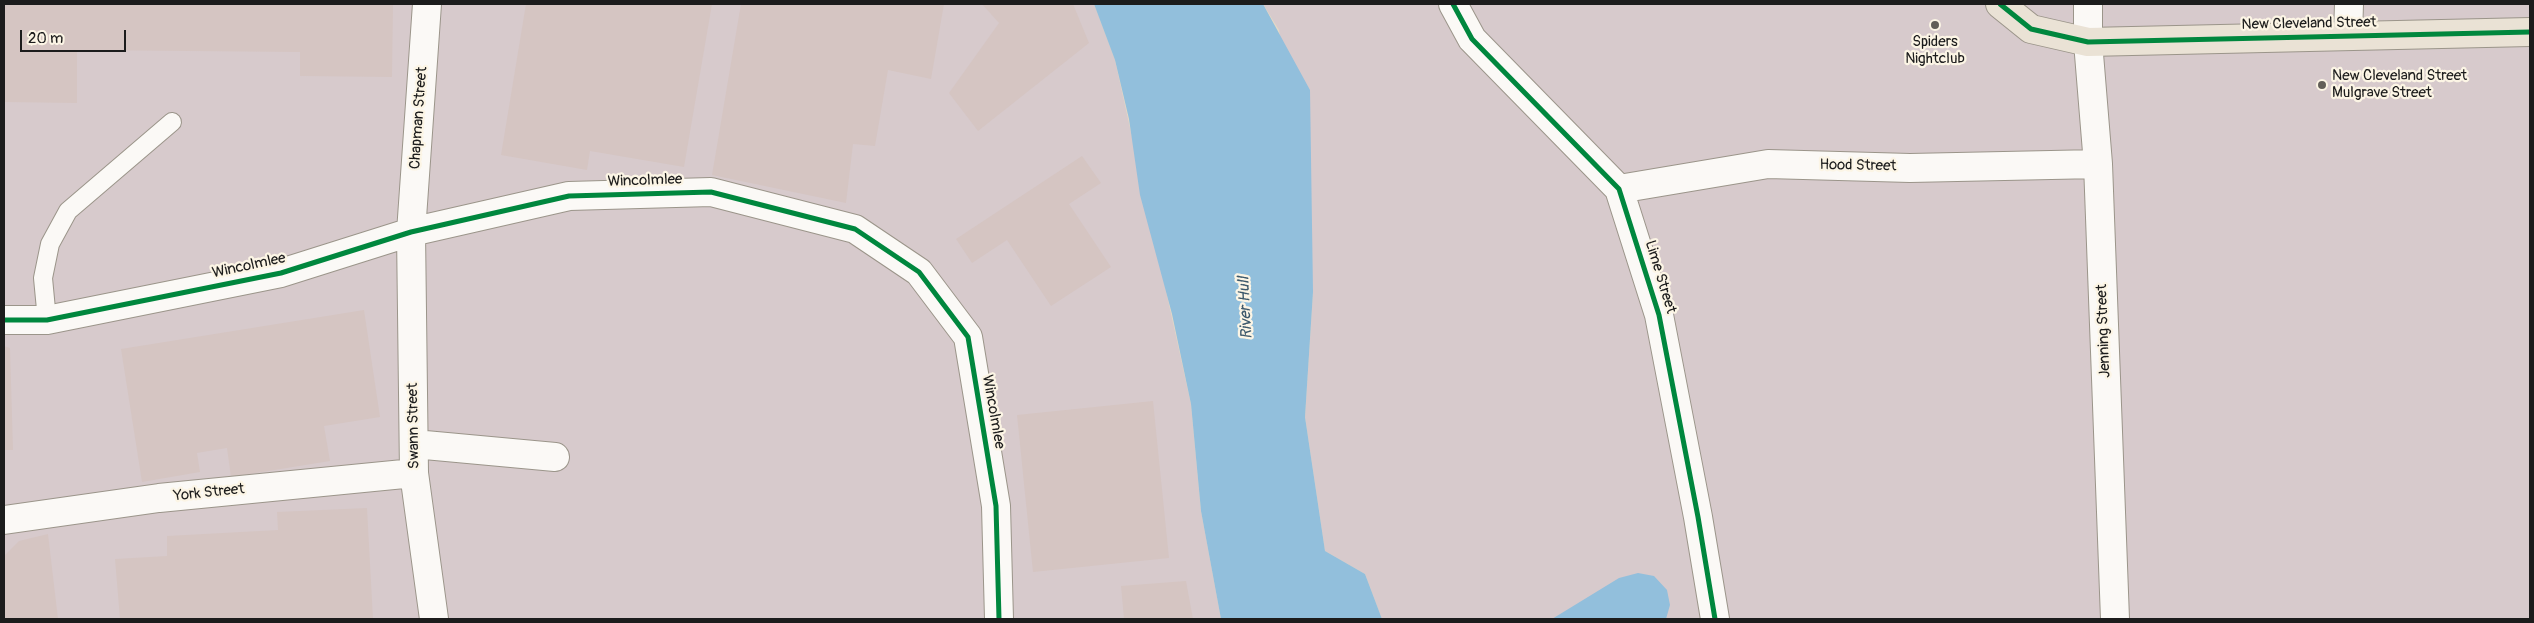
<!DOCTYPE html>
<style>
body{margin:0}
#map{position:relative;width:2534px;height:623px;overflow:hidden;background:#e3d9c6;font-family:Pangolin,sans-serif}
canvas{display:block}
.frame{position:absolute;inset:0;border:5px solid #1c1c1c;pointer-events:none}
.scale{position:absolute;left:20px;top:30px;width:106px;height:22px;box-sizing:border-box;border:2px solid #1c1c1c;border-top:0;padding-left:6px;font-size:15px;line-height:18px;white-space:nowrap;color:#1c1c1c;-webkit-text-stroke:4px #fcf5e5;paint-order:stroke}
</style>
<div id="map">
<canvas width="2534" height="623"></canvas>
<div class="frame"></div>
<div class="scale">20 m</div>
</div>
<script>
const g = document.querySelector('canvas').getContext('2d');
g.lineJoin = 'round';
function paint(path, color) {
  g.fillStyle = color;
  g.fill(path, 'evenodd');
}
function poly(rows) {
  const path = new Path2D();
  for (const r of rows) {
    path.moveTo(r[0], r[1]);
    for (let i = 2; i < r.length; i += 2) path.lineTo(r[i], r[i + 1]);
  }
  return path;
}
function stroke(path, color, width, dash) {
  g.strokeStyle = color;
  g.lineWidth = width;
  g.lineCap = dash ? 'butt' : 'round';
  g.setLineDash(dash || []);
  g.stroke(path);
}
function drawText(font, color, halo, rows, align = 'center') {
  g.font = font + ' Pangolin,sans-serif';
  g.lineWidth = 4.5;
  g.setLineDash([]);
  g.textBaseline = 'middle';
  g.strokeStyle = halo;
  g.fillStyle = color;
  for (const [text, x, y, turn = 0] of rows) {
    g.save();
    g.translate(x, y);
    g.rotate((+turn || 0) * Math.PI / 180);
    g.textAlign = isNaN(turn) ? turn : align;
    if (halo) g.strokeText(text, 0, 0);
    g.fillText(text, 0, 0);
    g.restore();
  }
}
paint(poly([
 [4,4,1094,4,1115,60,1191,404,1201,511,1221,619,4,619],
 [1263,4,2530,4,2530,619,1382,619,1365,574,1325,551,1305,417,1313,292,1279,30]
]), '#d7cacc');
paint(poly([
 [1094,4,1263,4,1310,90,1313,292,1305,417,1325,551,1365,574,1382,619,1221,619,1201,511,1191,404,1172,314,1140,195,1129,119,1115,60],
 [1638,573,1654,576,1667,590,1670,605,1666,619,1552,619,1619,578]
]), '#92bfdc');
paint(poly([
 [4,4,393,4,392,77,300,76,300,52,77,50,77,103,4,102],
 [526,4,712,4,684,167,590,151,587,170,501,155],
 [741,4,944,4,931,79,888,70,875,146,853,144,846,203,712,175],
 [982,4,1073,4,1089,43,978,131,949,93,999,23],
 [1082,156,1101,183,1069,204,1111,267,1051,306,1007,240,972,263,956,239],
 [364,310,380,417,324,426,330,461,231,477,227,448,197,453,200,472,142,482,121,349],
 [4,346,10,348,13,450,4,450],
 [1153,401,1169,558,1033,572,1017,415],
 [367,508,373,619,120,619,115,559,167,556,167,536,278,530,277,512],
 [48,534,58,619,4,619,4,556,19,541],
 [1186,581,1193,619,1124,619,1121,586]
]), '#d5c5c2');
const lane = poly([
 [47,320,43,278,50,244,68,211,172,122]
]);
const street = poly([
 [427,4,411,232,414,473,434,619],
 [1453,4,1472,39,1619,189,1659,315,1698,517,1715,619],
 [2088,4,2088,42,2098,164,2115,619],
 [2348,35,2349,4],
 [1619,189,1768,164,1910,168,2098,164],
 [4,320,47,320,281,273,411,232,569,196,711,192,855,229,919,272,968,337,996,506,999,619],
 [414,444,555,457],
 [4,520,159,498,414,473]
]);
const primary = poly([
 [2000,4,2031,29,2088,42,2530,32]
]);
stroke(lane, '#9b958a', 20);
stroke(street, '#9b958a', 30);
stroke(primary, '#9b958a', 30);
stroke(lane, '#fbf9f6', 18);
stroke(street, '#fbf9f6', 28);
stroke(primary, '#eae2d5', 28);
stroke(poly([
 [1453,4,1472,39,1619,189,1659,315,1698,517,1715,619],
 [2000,4,2031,29,2088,42,2530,32],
 [4,320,47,320,281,273,411,232,569,196,711,192,855,229,919,272,968,337,996,506,999,619]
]), '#00873e', 5);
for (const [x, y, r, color] of [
 [1935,25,5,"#625e58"],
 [2322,85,5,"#625e58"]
]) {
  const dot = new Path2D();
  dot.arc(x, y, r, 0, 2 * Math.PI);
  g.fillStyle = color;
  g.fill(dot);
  stroke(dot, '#fcf5e5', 2);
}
drawText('15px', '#1c1c1c', '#fcf5e5', [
 ["New Cleveland Street",2309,24,-1],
 ["Chapman Street",419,118,-86],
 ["Hood Street",1858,166,1],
 ["Wincolmlee",645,181,-2],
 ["Wincolmlee",249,266,-12],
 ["Lime Street",1660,277,73],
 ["Jenning Street",2104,331,-92],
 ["Wincolmlee",993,412,80],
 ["Swann Street",414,426,-91],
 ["York Street",209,493,-6]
]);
drawText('15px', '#1c1c1c', '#fcf5e5', [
 ["Spiders",1935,42],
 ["Nightclub",1935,59],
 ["New Cleveland Street",2332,76,"left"],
 ["Mulgrave Street",2332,93,"left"]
]);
drawText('italic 16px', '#3d596c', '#fcf5e5', [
 ["River Hull",1246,308,-93]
]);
</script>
